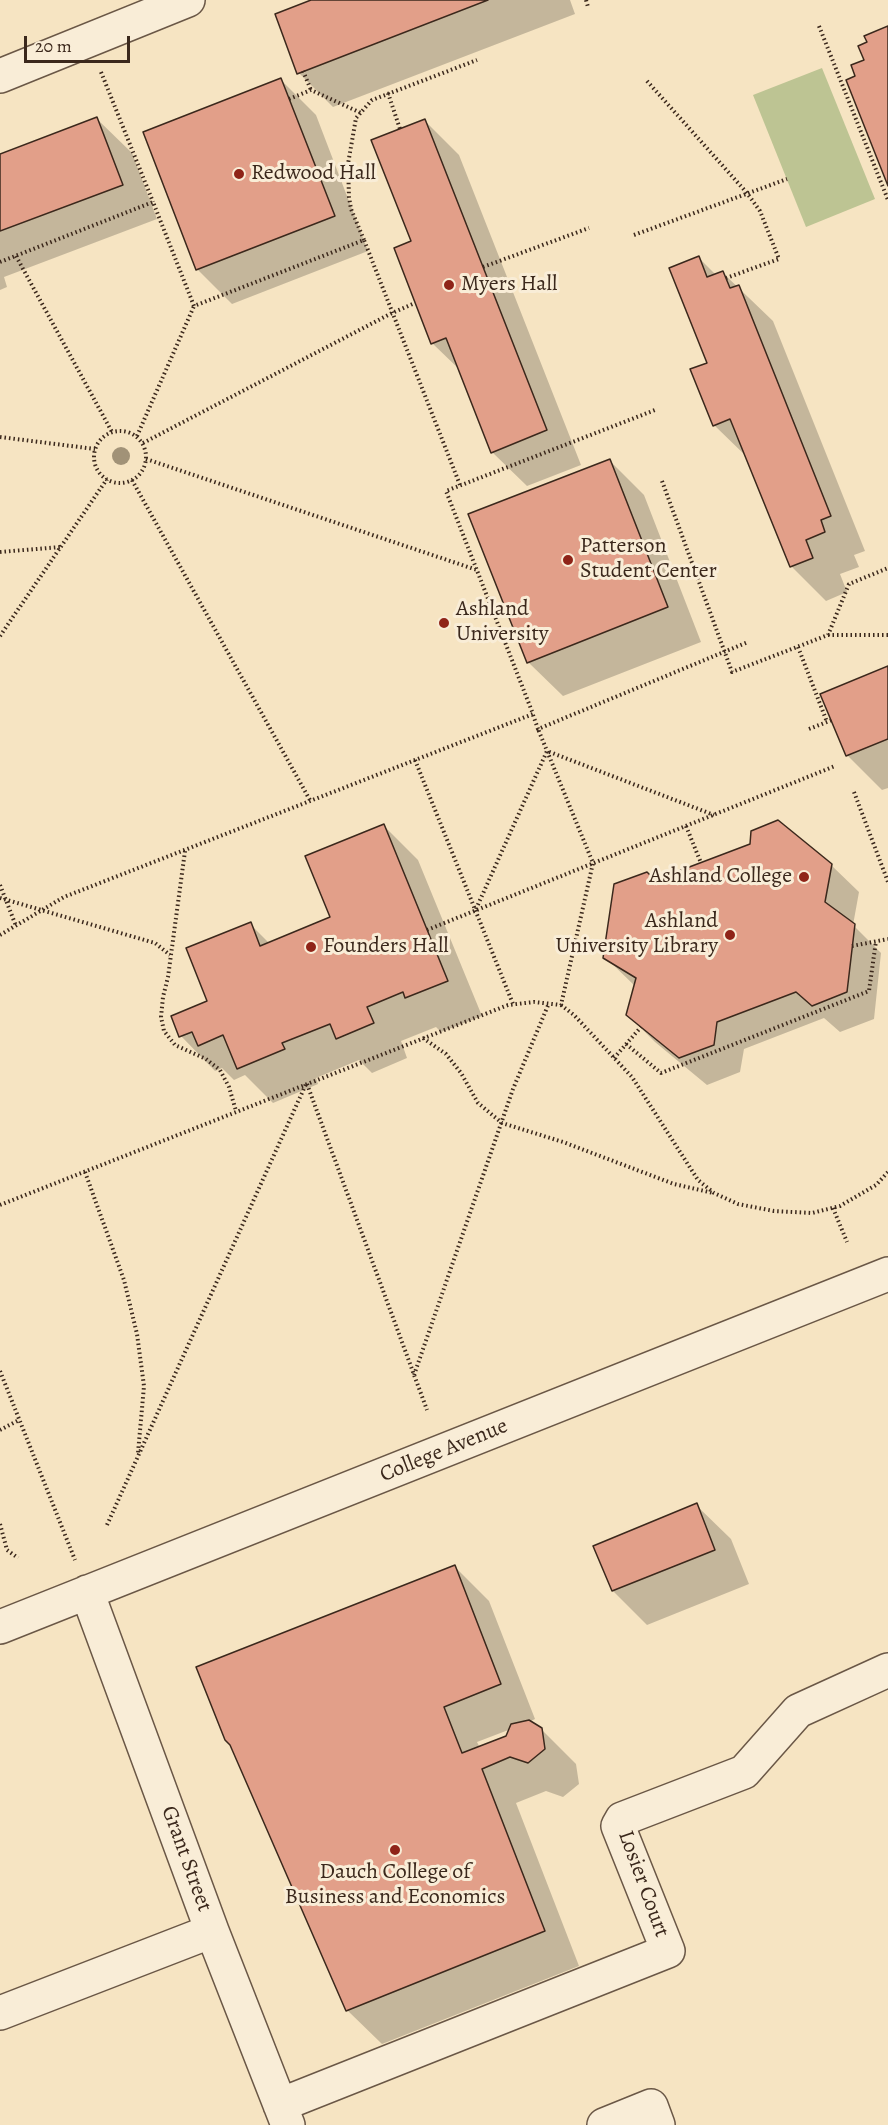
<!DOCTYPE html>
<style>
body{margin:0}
#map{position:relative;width:888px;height:2125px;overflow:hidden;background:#f6e4c2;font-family:Alegreya,serif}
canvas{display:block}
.scale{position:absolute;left:24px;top:36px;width:106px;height:27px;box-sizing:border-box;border:3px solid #3b281c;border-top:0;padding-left:8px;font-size:18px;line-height:21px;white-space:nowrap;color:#3b281c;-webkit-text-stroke:4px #f9edd7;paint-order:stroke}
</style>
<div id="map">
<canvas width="888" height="2125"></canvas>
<div class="scale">20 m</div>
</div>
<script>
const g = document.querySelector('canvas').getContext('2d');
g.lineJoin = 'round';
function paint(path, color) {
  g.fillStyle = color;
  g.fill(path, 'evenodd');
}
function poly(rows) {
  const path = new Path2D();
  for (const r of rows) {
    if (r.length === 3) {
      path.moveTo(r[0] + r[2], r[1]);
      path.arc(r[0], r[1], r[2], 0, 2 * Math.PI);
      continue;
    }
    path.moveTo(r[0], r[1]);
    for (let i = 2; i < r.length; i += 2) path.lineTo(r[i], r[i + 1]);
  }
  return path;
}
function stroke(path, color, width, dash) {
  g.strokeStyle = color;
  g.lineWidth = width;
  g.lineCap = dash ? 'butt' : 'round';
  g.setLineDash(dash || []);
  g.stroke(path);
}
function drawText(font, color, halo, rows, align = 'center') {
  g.font = font + ' Alegreya,serif';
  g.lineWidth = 6;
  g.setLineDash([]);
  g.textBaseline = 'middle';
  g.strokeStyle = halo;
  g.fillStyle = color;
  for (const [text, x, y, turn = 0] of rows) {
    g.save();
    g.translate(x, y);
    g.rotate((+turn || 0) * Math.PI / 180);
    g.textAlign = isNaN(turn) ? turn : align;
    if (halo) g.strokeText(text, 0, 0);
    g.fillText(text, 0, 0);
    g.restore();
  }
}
paint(poly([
 [822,68,875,199,806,227,753,95]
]), '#bdc493');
paint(poly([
 [315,0,570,0,575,14,333,107,299,73],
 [281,80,316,115,368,251,232,304,197,269],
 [97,119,132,153,157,219,4,277,7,287,0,290,0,156],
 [425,121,459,155,581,465,527,486,492,452,460,370,432,343,412,242],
 [699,258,716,275,723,273,773,321,865,551,854,555,859,567,840,574,847,592,826,601,791,566,748,458,714,425],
 [609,460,644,495,701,642,563,696,528,662],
 [888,668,888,788,882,790,848,756,822,694],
 [384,826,418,860,482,1016,441,1032,436,1027,401,1041,407,1058,372,1073,359,1060,316,1078,318,1084,273,1103,245,1075,234,1080,222,1068,215,1071,181,1036,173,1017,209,1001,250,924,270,944,332,918],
 [831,865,859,892,853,925,881,953,874,1019,840,1032,824,1018,744,1049,740,1072,707,1085,655,1042,627,1014,635,986,605,957,655,881],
 [696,1505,731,1539,749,1584,647,1625,613,1591],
 [455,1567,489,1601,535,1719,529,1722,541,1729,576,1764,579,1784,563,1797,546,1791,516,1803,579,1966,382,2044,347,2010],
 [511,1729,507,1738,480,1748,477,1742]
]), '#0003');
const building = poly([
 [311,0,488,0,297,74,275,14,311,0],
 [888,26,888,186,846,80,855,76,851,65,864,60,858,46,867,42,864,36,888,26],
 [281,78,335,216,196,270,143,132,281,78],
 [97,117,123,185,0,231,0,154,97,117],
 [425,119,547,430,491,453,446,338,431,344,394,248,411,241,371,140,425,119],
 [699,256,707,277,723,271,730,288,739,285,831,516,821,520,825,532,806,540,813,558,790,567,730,419,713,426,690,369,707,363,669,268,699,256],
 [610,459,668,607,527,663,468,514,610,459],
 [888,666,888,739,846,756,820,694,888,666],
 [778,820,832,864,825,902,855,924,847,992,812,1006,796,992,717,1022,714,1045,679,1058,626,1015,636,978,603,958,614,884,647,872,655,880,750,844,751,831,778,820],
 [384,824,448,981,405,998,403,992,367,1007,374,1023,336,1039,330,1024,282,1043,285,1049,237,1069,223,1035,198,1046,192,1032,179,1037,171,1016,207,1001,186,948,251,922,260,946,330,917,305,856,384,824],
 [697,1503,715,1550,612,1591,593,1546,697,1503],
 [455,1565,501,1684,444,1707,462,1753,506,1736,511,1724,529,1720,542,1728,545,1749,528,1763,510,1757,482,1769,545,1931,346,2011,230,1745,225,1740,196,1667,455,1565]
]);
paint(building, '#e29f89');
stroke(building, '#3b281c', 1.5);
const minor = poly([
 [0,76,188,0],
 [87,1592,212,1931,288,2125],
 [0,1627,888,1274],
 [0,2013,212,1931],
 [280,2105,668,1951,618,1826,622,1819,744,1772,798,1711,888,1670],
 [604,2125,651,2106,658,2125]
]);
stroke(minor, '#6a5746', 36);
stroke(poly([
 [586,0,588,7],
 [819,26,888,200],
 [303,71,311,90],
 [101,72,153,202],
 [647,81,747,193,760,211,779,259,726,278],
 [388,93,400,129],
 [289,99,311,90,361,113],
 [634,235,787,179],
 [364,240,351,209,349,197,348,164,356,118,372,100,477,60],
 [16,256,112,432],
 [0,262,153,202,194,306,364,240,460,485],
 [483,267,589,228],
 [120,457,26],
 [137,436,194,306],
 [0,437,95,449],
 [143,443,392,313,415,303],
 [146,459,477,570],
 [132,480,311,802],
 [662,481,732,672,828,635,849,584,888,568],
 [0,552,60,547],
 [828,635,888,635],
 [0,636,107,479],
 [798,647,827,722],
 [533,715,538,729,748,642],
 [809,729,832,720],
 [415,760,513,1004],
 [854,792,888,882],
 [686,826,701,863],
 [185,851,168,977,163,997,161,1017,164,1031,175,1045,206,1059,220,1070,229,1087,236,1111],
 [0,885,16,926],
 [0,898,155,943,170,955],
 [476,909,547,751,714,815],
 [427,930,835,766],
 [0,935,64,897,533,714,446,491,655,410],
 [852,946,888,939],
 [561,1005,574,1015,632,1077,698,1180,714,1193,738,1204,774,1211,812,1213,840,1206,876,1185,888,1172],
 [423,1038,446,1054,461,1073,478,1103,502,1123,563,1142,674,1184,713,1193],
 [626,1044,661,1073,869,991,876,941],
 [614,1058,641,1027],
 [307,1084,427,1410],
 [85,1172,124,1280,137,1334,144,1386,138,1453],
 [0,1205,508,1005,534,1002,561,1005,593,863,538,729],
 [833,1208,847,1242],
 [0,1371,75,1560],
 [414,1375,513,1089,549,1003],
 [0,1430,19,1420],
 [0,1524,7,1550,18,1558],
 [107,1525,306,1084]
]), '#3b281c', 4, [1.5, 3]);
stroke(minor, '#f9edd7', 33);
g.fillStyle = '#a19277';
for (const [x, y] of [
 [121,456]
]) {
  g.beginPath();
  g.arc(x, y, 9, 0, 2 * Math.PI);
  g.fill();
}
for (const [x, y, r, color] of [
 [239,174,6,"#8f2418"],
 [449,285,6,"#8f2418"],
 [568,560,6,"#8f2418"],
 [444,623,6,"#8f2418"],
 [804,877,6,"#8f2418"],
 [730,935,6,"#8f2418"],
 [311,947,6,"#8f2418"],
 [395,1850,6,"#8f2418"]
]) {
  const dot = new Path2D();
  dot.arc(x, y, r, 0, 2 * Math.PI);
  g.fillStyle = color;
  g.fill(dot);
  stroke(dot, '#f9edd7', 2);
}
drawText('22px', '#3b281c', '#f9edd7', [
 ["Redwood Hall",251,174],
 ["Myers Hall",461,285],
 ["Patterson",580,547],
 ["Student Center",580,572],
 ["Ashland",456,610],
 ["University",456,635],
 ["Ashland College",792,877,"right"],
 ["Ashland",718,922,"right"],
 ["University Library",718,947,"right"],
 ["Founders Hall",323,947],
 ["Dauch College of",395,1873,"center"],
 ["Business and Economics",395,1898,"center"]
], 'left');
drawText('22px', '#3b281c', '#f9edd7', [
 ["College Avenue",444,1451,-22],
 ["Grant Street",186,1859,70],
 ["Losier Court",643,1884,70]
]);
</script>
